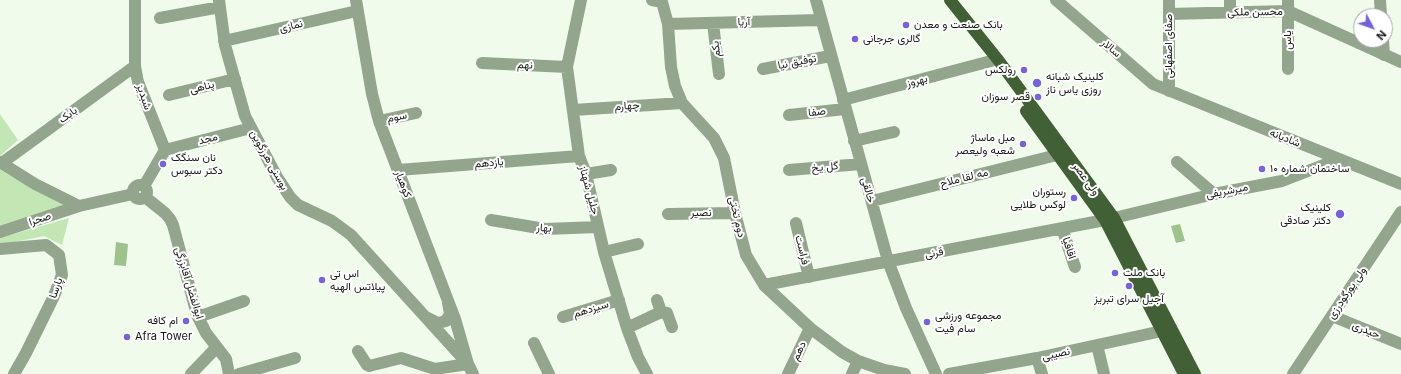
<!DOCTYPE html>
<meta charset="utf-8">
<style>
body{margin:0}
#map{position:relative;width:1401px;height:374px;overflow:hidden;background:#f0fbec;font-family:Inter,sans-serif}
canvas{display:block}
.north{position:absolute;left:1353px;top:8px;width:40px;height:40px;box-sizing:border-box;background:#fff;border:1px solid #a1a3a1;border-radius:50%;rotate:131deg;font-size:11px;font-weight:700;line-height:16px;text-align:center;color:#141813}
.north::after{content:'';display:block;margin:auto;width:14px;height:18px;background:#7662dc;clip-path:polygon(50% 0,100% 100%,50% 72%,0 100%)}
</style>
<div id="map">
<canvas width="1401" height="374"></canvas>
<div class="north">N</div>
</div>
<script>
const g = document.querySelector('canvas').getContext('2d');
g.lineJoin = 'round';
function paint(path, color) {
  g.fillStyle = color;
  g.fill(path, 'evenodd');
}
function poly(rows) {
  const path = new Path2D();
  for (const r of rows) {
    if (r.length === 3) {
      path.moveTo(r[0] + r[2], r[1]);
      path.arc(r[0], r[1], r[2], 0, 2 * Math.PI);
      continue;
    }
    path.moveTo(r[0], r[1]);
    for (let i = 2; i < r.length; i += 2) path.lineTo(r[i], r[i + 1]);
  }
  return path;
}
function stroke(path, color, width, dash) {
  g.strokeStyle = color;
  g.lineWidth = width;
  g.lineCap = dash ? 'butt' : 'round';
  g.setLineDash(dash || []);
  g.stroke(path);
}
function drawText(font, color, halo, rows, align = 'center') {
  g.font = font + ' Inter,Vazirmatn,sans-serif';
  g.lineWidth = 4;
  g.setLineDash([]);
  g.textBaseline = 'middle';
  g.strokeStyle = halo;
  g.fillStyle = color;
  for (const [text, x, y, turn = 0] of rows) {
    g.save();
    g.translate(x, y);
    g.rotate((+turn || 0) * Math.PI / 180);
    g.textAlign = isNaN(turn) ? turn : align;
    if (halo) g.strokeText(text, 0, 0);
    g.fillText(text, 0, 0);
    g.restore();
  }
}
paint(poly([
 [0,114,18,140,0,156],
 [0,165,70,204,0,229],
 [69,218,62,245,44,236,0,245,0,238]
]), '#c2e6b4');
paint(poly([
 [1180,224,1185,241,1176,243,1171,226],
 [116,242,128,244,126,266,114,265]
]), '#9bc38b');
stroke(poly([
 [135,0,135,66,138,82,165,150],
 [219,0,225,45,245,116,277,177,290,197,298,205,332,221,351,235,468,364],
 [356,0,372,94,379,121,455,319,468,364,473,374],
 [581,0,567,67,579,156,586,174,604,252,627,328,638,357,647,374],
 [652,0,662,2,668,24,671,67,675,86,682,103,714,138,724,158,735,213,746,255,764,285,810,328,842,352,858,361,884,370,905,374],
 [816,0,888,261,906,308,936,374],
 [1056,0,1153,84,1401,184],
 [1230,0,1230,12],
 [1288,0,1288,69],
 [1380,0,1381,16],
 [1169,14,1288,11,1401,62],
 [160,18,220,7],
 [713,23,719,74],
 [668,24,820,20],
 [1383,40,1384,55],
 [224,41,357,11],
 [482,63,567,67],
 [763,69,830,56],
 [1169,91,1169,0],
 [169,95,235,79],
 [843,100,991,61],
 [573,110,682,103],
 [789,115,845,109],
 [379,121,416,113],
 [854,141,894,132],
 [165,150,251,128],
 [0,162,35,184,79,206,133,194],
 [1177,162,1214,194],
 [2,163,135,66],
 [398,170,579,156],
 [789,170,861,164],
 [586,174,611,170],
 [140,192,7],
 [144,186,165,150],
 [145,197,165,213,170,219,173,225,197,315,206,333,226,359,229,374],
 [872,201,1057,155],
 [668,214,735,213],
 [1114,218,1214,194,1282,181,1339,159],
 [491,220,545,229,598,227],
 [796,223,809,277],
 [1062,228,1075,267],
 [0,232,79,206],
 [0,249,46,245,59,255,62,275,54,296,26,353,14,374],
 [604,252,638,244],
 [764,285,1105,220],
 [657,300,661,312,667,313,672,327],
 [1332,316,1401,344],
 [198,317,244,301],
 [426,317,438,323,446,321,450,314,448,303],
 [563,317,619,300],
 [627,328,661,312],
 [534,343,549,374],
 [1097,345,1104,374],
 [358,351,367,365,369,366,401,358,435,369,468,364],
 [1037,358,1042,374],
 [191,374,217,347],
 [239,374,295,358],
 [788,374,810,328],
 [852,374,858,361],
 [949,374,1037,358,1162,331],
 [1293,374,1401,212]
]), '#93a58d', 12);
stroke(poly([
 [950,0,999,61,1114,218,1195,374],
 [1026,111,1105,220,1184,374]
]), '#426036', 12);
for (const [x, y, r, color] of [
 [906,25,4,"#7662dc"],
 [855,39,4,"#7662dc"],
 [1024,70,4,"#7662dc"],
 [1037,83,5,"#7662dc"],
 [1038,97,4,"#7662dc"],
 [1023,144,4,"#7662dc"],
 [163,164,4,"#7662dc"],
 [1262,169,4,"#7662dc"],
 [1074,198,4,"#7662dc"],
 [1340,214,5,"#7662dc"],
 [1115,273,4,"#7662dc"],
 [322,280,4,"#7662dc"],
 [1129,286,4,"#7662dc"],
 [186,321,4,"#7662dc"],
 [927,322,4,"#7662dc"],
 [127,337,4,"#7662dc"]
]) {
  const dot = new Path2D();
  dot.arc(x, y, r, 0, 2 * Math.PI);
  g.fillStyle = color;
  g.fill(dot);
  stroke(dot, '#fff', 1.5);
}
drawText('11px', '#141813', '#fff', [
 ["محسن ملکی",1255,12,-1],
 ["آریا",744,22,-2],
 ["نمازی",291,26,-13],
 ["یاس",1288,40,-90],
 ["صفای اصفهانی",1169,46,-90],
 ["سالار",1111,48,41],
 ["یکم",716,49,-97],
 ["توفیق نیا",797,62,-11],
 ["نهم",525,65,3],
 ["بهروز",917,81,-15],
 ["پناهی",202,87,-14],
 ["شبدیز",144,97,71],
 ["چهارم",627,106,-4],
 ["صفا",817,112,-6],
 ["بابک",68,115,-36],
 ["سوم",397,117,-12],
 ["شادیانه",1285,138,22],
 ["مجد",208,139,-14],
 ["بوسنی هرزگوین",269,160,61],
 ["یازدهم",489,163,-5],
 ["گل یخ",825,167,-5],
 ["مه لقا ملاح",964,178,-14],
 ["ولی عصر",1086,179,54],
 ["کوهیار",403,184,69],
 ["جلیل شهناز",589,190,75],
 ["خالقی",868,190,74],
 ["میرشریفی",1227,191,-11],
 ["نصیر",701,213],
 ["دوم تختی",737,217,77],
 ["صحرا",40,219,-18],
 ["بهار",544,228,4],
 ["اقاقیا",1069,248,72],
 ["فراست",802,250,76],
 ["قرنی",934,253,-11],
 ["ابوالفضل آقابزرگی",189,283,73],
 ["پارسا",56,288,-71],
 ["ولی پورگودرزی",1347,293,-56],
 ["سیزدهم",591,309,-17],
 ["حیدری",1366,330,22],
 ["دهم",799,351,-65],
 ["نصیبی",1056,354,-12]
]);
drawText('11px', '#141813', '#fff', [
 ["بانک صنعت و معدن",914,25],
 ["گالری جرجانی",863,39],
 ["رولکس",1016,70,"right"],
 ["کلینیک شبانه",1046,77],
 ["روزی یاس ناز",1046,90],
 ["قصر سوزان",1030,97,"right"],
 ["مبل ماساژ",1015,138,"right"],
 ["شعبه ولیعصر",1015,151,"right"],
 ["نان سنگک",171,158],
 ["دکتر سبوس",171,171],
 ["ساختمان شماره ۱۰",1270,169],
 ["رستوران",1066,192,"right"],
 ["لوکس طلایی",1066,205,"right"],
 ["کلینیک",1331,208,"right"],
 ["دکتر صادقی",1331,221,"right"],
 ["بانک ملت",1123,273],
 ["اس تی",330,274],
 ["پیلاتس الهیه",330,287],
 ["آجیل سرای تبریز",1129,299,"center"],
 ["مجموعه ورزشی",935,316],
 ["سام فیت",935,329],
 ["ام کافه",178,321,"right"],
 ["Afra Tower",135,337]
], 'left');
</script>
